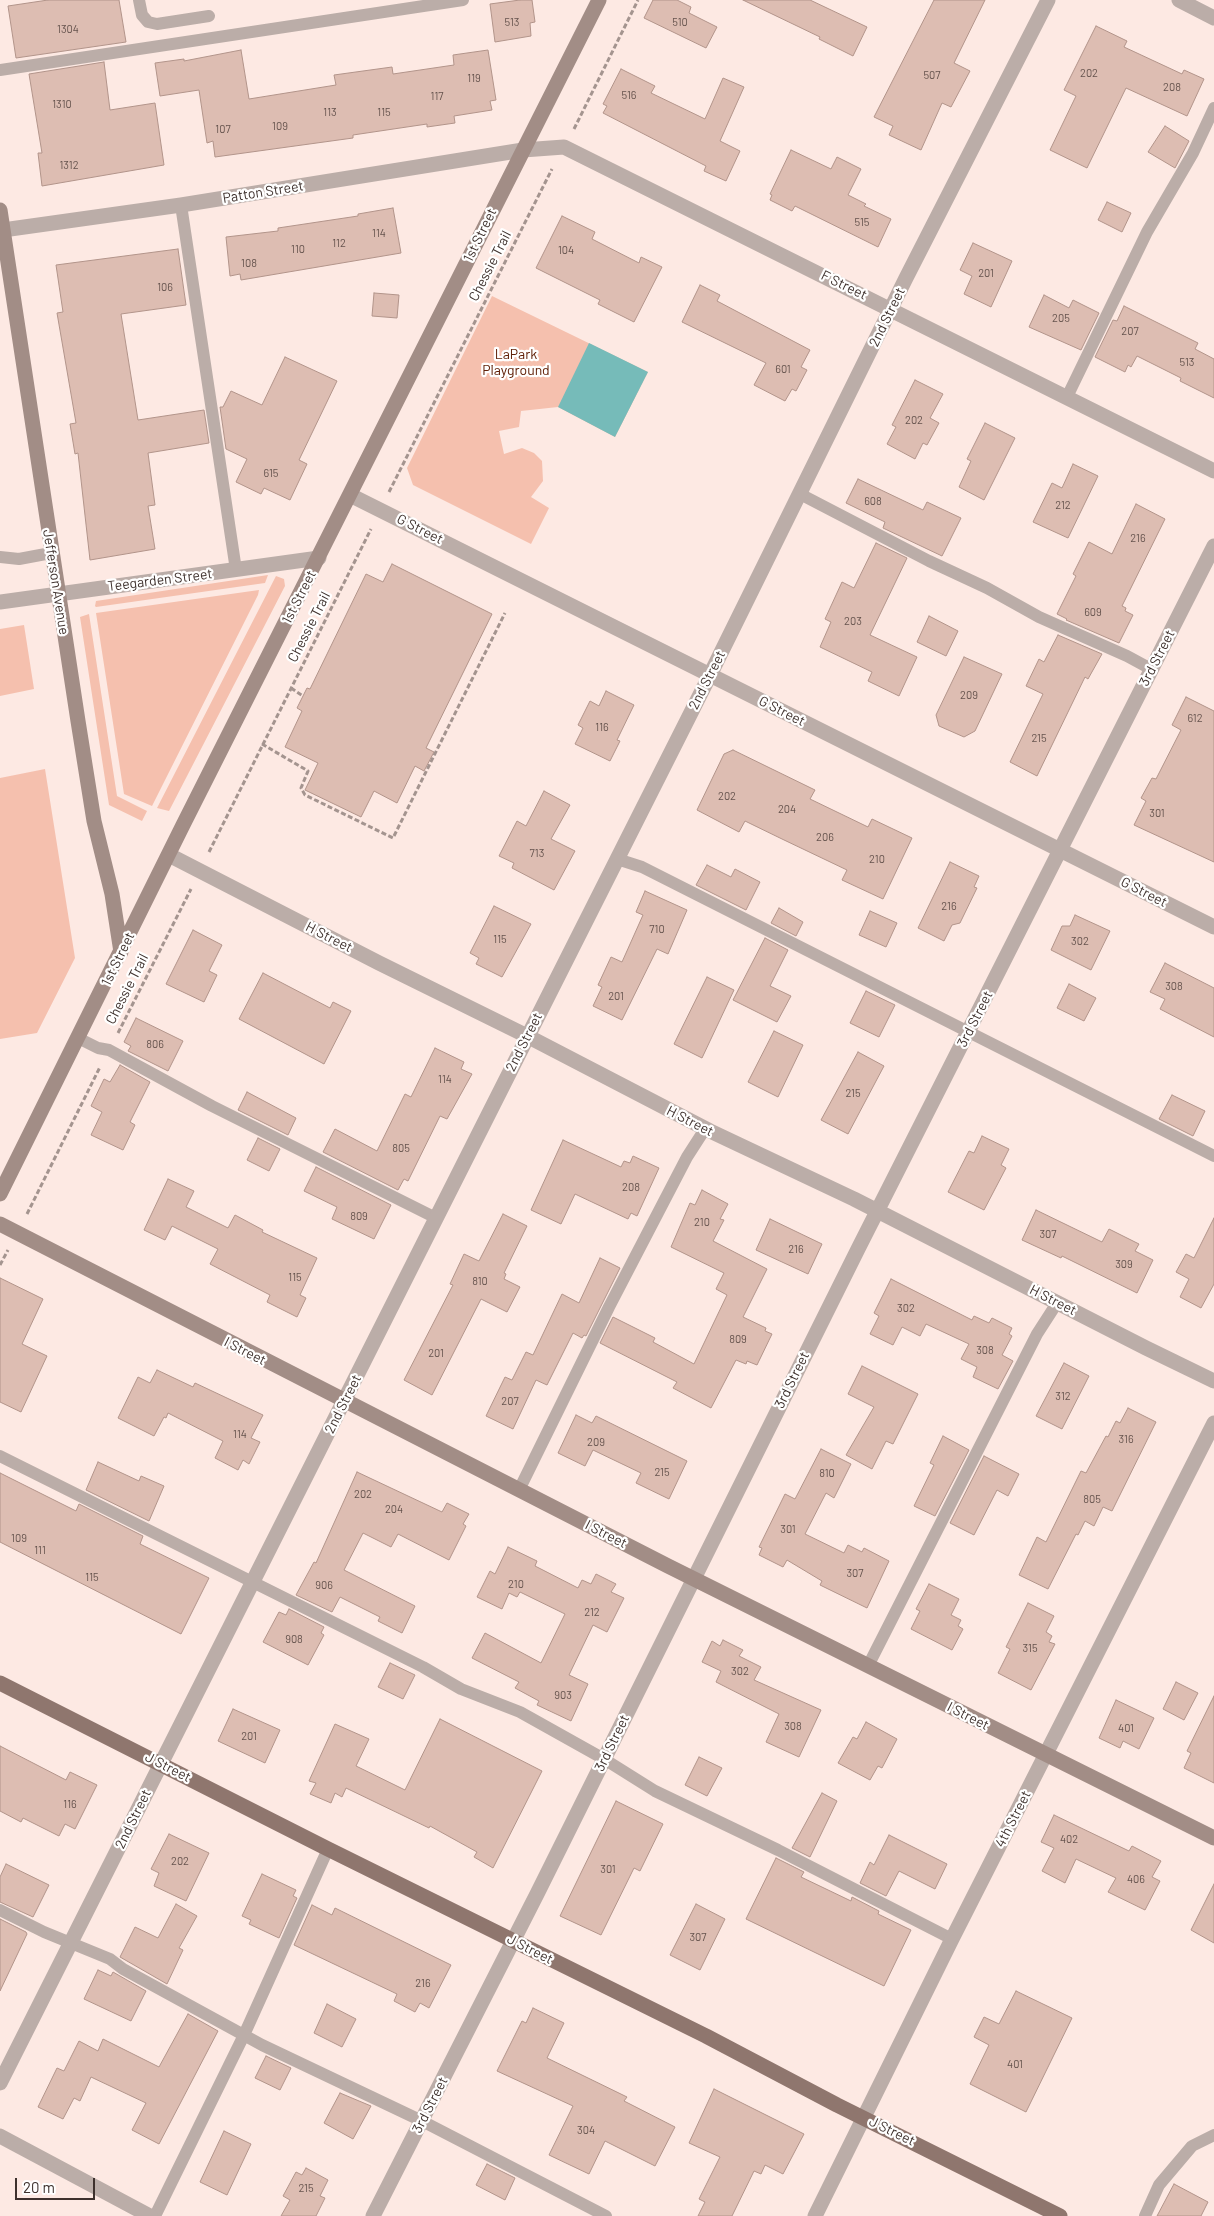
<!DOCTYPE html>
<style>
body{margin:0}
#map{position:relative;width:1214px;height:2216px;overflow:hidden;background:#fde9e3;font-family:Barlow,sans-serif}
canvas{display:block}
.scale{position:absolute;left:15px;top:2178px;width:80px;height:22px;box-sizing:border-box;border:2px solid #3e312d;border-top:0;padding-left:6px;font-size:15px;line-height:18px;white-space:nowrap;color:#3e312d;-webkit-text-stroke:4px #fff;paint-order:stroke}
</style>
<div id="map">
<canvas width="1214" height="2216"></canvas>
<div class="scale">20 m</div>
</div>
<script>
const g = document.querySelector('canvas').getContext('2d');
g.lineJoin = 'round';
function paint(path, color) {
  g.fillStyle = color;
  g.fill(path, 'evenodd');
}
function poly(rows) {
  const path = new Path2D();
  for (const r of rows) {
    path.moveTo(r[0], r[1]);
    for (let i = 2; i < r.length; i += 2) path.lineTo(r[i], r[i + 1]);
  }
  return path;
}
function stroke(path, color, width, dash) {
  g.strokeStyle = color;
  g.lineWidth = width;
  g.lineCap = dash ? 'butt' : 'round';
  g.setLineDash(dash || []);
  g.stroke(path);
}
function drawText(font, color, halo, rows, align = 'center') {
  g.font = font + ' Barlow,sans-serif';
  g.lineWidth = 4.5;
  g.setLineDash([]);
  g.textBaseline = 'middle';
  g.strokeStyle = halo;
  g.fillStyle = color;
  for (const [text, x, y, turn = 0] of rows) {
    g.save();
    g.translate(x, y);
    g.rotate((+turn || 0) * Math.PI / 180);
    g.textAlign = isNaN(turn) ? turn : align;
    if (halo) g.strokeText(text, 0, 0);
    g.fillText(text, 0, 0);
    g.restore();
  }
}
paint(poly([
 [492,296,648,372,615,437,558,407,521,411,519,427,499,431,504,454,522,448,534,453,542,461,543,481,531,497,549,508,531,544,413,485,407,468],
 [268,575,265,583,96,607,95,606,96,601],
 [276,576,284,579,285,586,169,811,157,808],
 [259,590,258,595,152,806,124,794,96,613],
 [89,614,117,796,147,811,142,821,109,805,80,617],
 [24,625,34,689,0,696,0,629],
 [45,769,75,958,37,1033,0,1039,0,778]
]), '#f5c0ae');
paint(poly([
 [589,343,648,372,615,437,558,407]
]), '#76bbb9');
const building = poly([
 [48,0,119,0,126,42,16,58,8,6,48,0],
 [520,0,532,0,535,22,530,23,531,36,495,42,490,4,520,0],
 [653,0,677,0,691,7,689,13,717,27,706,48,644,18,653,0],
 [743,0,810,0,867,27,853,56,819,39,820,37,743,0],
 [934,0,985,0,954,63,970,71,951,107,942,103,921,150,889,135,893,126,874,117,934,0],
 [1096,26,1127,41,1124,47,1182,74,1184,70,1204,79,1187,116,1126,88,1087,168,1050,150,1076,96,1064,90,1096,26],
 [241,50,249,99,336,85,334,75,392,67,393,74,454,65,453,55,488,50,496,100,490,101,492,110,454,116,455,123,427,127,427,124,353,135,353,138,215,157,213,141,207,143,199,90,160,96,155,63,184,59,184,61,241,50],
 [104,62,110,110,155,103,164,165,42,186,38,153,42,153,29,74,104,62],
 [621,69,655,86,651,93,705,119,723,78,744,87,720,141,740,151,726,181,704,171,706,166,603,113,607,106,603,104,621,69],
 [1165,126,1189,141,1175,168,1148,152,1165,126],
 [791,150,831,169,837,157,861,169,848,195,866,204,864,206,891,219,878,247,795,206,792,211,770,200,772,195,770,194,791,150],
 [1107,202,1131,213,1122,232,1098,220,1107,202],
 [393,208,401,253,241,280,240,274,230,276,226,237,278,231,278,228,358,216,358,214,393,208],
 [562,216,595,232,592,239,639,263,641,257,662,267,634,322,598,304,600,300,536,268,562,216],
 [973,243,1012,261,991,307,964,294,972,276,960,270,973,243],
 [178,249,186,305,121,314,138,420,204,410,209,443,148,453,155,505,148,506,155,549,90,560,78,453,75,454,70,424,76,423,57,313,63,312,56,265,178,249],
 [700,285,720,295,717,301,810,350,801,367,807,370,796,391,792,389,785,401,754,385,766,363,682,322,700,285],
 [374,293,399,295,397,318,372,316,374,293],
 [1044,295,1069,308,1073,300,1099,313,1081,350,1029,327,1044,295],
 [1124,306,1198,343,1195,349,1214,359,1214,398,1180,381,1181,378,1137,356,1131,367,1128,365,1125,372,1095,357,1113,320,1117,321,1124,306],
 [285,357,337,381,299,460,307,464,290,500,264,488,261,494,236,482,247,459,226,449,220,407,223,407,231,391,262,405,285,357],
 [915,380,943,394,930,418,939,423,927,445,923,443,915,459,887,444,896,427,892,425,915,380],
 [985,423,1015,438,984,500,959,487,971,461,967,459,985,423],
 [1073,464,1098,476,1068,538,1033,522,1052,483,1062,488,1073,464],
 [858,479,923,510,927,502,961,518,942,556,883,528,885,522,846,503,858,479],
 [1136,504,1165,519,1122,606,1126,608,1125,611,1133,615,1119,643,1066,620,1067,619,1057,614,1076,576,1073,574,1089,542,1112,554,1136,504],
 [876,543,907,558,870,635,917,657,899,696,868,681,872,672,820,647,831,622,825,619,842,582,854,588,876,543],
 [392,564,492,614,426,748,434,752,424,771,415,766,397,803,374,791,361,817,305,790,318,763,285,747,302,711,297,708,307,688,310,689,366,574,383,582,392,564],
 [929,616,958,631,946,656,917,642,929,616],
 [1058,635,1102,654,1088,679,1085,677,1037,776,1010,762,1043,694,1026,686,1039,659,1044,662,1058,635],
 [964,657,1002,674,975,731,964,737,939,726,936,715,964,657],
 [606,691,634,705,617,740,620,741,610,761,575,744,583,728,578,725,590,701,599,706,606,691],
 [1186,697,1214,711,1214,862,1134,825,1146,801,1141,798,1152,778,1156,779,1181,730,1172,725,1186,697],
 [733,750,815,790,810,799,868,827,872,819,912,838,883,899,842,880,847,870,782,839,745,821,739,832,697,810,724,754,733,750],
 [544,791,570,805,551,839,575,851,554,890,512,868,514,863,499,856,517,821,526,826,544,791],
 [950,862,979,876,974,887,977,888,960,923,952,925,944,941,918,928,950,862],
 [707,865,731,877,735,869,760,882,746,910,696,885,707,865],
 [645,891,687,910,668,954,657,949,622,1020,593,1006,602,987,598,985,611,957,622,962,643,915,636,912,645,891],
 [494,906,531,924,502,977,476,964,479,958,470,953,494,906],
 [779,908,803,922,796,936,771,923,779,908],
 [870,911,897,923,886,947,859,935,870,911],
 [1075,915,1110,931,1091,970,1051,950,1062,926,1070,926,1075,915],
 [193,930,222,945,209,971,217,975,204,1002,166,984,193,930],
 [765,938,788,950,770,986,791,996,777,1022,733,1000,765,938],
 [1165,963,1214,988,1214,1037,1160,1009,1165,999,1150,992,1165,963],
 [263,973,330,1008,333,1002,351,1011,324,1064,239,1019,263,973],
 [707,977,734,990,702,1058,674,1044,707,977],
 [1069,984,1096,998,1084,1021,1057,1008,1069,984],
 [866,991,895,1005,879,1037,850,1023,866,991],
 [136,1018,183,1041,168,1071,128,1051,131,1046,124,1042,136,1018],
 [774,1031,803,1045,778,1097,748,1082,774,1031],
 [435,1048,464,1062,461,1069,472,1074,447,1119,440,1116,408,1181,404,1179,398,1190,323,1152,335,1129,377,1151,405,1094,411,1097,435,1048],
 [858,1052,884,1066,848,1134,821,1120,858,1052],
 [120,1065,150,1082,130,1122,135,1125,123,1150,91,1135,102,1112,91,1106,104,1079,110,1082,120,1065],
 [247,1092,296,1118,288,1135,238,1110,247,1092],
 [1172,1095,1205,1111,1193,1136,1159,1119,1172,1095],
 [982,1136,1009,1149,1001,1165,1006,1168,984,1210,948,1192,969,1151,974,1153,982,1136],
 [258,1138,280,1149,269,1171,247,1160,258,1138],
 [563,1140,621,1167,624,1161,630,1163,633,1156,659,1168,637,1216,631,1213,628,1219,575,1194,561,1224,531,1210,563,1140],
 [316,1167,391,1205,374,1239,332,1219,337,1207,304,1191,316,1167],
 [168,1179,194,1191,186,1207,228,1228,235,1215,263,1230,262,1232,317,1258,300,1295,306,1298,297,1317,267,1302,270,1295,210,1264,218,1249,172,1226,165,1240,144,1230,168,1179],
 [702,1190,728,1204,720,1219,724,1220,713,1241,767,1269,743,1317,766,1328,765,1331,772,1334,757,1365,747,1361,746,1364,736,1360,711,1408,673,1388,677,1382,600,1343,613,1317,655,1338,653,1342,694,1364,727,1295,716,1289,724,1273,671,1247,690,1203,695,1205,702,1190],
 [1036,1210,1102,1242,1109,1229,1139,1244,1135,1251,1153,1260,1137,1293,1062,1256,1061,1258,1022,1240,1036,1210],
 [503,1214,527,1226,504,1273,506,1274,504,1279,520,1287,507,1312,481,1299,432,1395,404,1380,453,1285,450,1284,464,1254,479,1261,503,1214],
 [1214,1218,1214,1284,1201,1308,1180,1297,1189,1279,1176,1272,1186,1254,1194,1258,1214,1218],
 [770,1219,822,1244,808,1274,756,1250,770,1219],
 [600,1258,620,1268,586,1336,584,1335,582,1338,573,1333,547,1385,536,1380,513,1429,486,1416,505,1377,512,1380,526,1352,533,1355,562,1294,579,1303,600,1258],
 [0,1278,43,1299,22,1344,47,1356,21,1412,0,1402,0,1278],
 [891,1279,972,1320,974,1316,989,1323,992,1318,1012,1328,1009,1334,1012,1336,1002,1355,1013,1361,998,1389,973,1377,977,1367,961,1359,969,1344,926,1324,920,1336,902,1327,893,1345,870,1334,879,1316,874,1313,891,1279],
 [1064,1363,1089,1376,1062,1429,1036,1416,1064,1363],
 [862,1366,918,1394,893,1444,886,1441,872,1469,846,1455,874,1407,848,1394,862,1366],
 [157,1370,193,1387,195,1383,263,1415,251,1438,260,1442,249,1464,243,1460,238,1470,215,1458,223,1441,168,1413,166,1418,164,1417,154,1436,118,1418,138,1377,150,1383,157,1370],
 [1128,1408,1156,1422,1112,1511,1103,1507,1094,1526,1085,1521,1078,1535,1076,1534,1048,1589,1019,1575,1037,1537,1046,1542,1081,1471,1086,1473,1106,1436,1108,1437,1116,1421,1120,1423,1128,1408],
 [576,1415,592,1423,596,1416,687,1461,669,1499,636,1483,641,1473,593,1450,585,1466,558,1453,576,1415],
 [943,1436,969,1450,935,1516,914,1506,934,1465,930,1463,943,1436],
 [821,1449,851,1464,834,1498,826,1493,805,1534,844,1553,848,1545,862,1552,864,1548,889,1561,867,1608,820,1585,822,1581,787,1560,783,1567,759,1555,762,1548,759,1547,785,1494,795,1499,821,1449],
 [984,1456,1019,1474,1008,1496,997,1490,974,1535,950,1523,984,1456],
 [98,1462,139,1481,141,1476,164,1486,149,1521,86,1490,98,1462],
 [357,1472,442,1512,447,1503,469,1514,463,1524,466,1526,449,1560,398,1534,391,1547,363,1533,344,1570,415,1606,402,1633,378,1621,380,1617,340,1597,332,1612,296,1595,314,1562,316,1563,357,1472],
 [0,1473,76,1511,79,1504,143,1536,140,1544,209,1578,181,1634,0,1542,0,1473],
 [508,1547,537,1561,535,1566,578,1588,582,1580,591,1584,596,1574,616,1584,611,1592,624,1598,607,1632,593,1625,569,1675,588,1684,571,1721,537,1705,539,1701,515,1688,519,1682,472,1658,485,1633,541,1663,565,1614,520,1592,517,1597,509,1593,502,1609,477,1597,490,1571,495,1574,508,1547],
 [929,1584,959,1599,951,1615,961,1620,958,1626,963,1629,952,1650,911,1629,920,1611,916,1609,929,1584],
 [1028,1603,1054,1616,1046,1632,1052,1636,1049,1642,1055,1644,1031,1690,998,1673,1010,1649,1006,1647,1028,1603],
 [289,1609,324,1627,321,1633,324,1635,308,1665,263,1642,279,1612,286,1615,289,1609],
 [723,1640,743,1650,739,1656,761,1667,754,1680,821,1710,799,1757,766,1742,779,1714,716,1682,721,1671,702,1662,712,1641,720,1646,723,1640],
 [390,1663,415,1675,403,1699,378,1687,390,1663],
 [1176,1682,1198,1693,1184,1720,1163,1709,1176,1682],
 [1214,1696,1214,1783,1184,1768,1191,1753,1187,1751,1214,1696],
 [1116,1700,1154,1718,1139,1749,1123,1741,1120,1748,1099,1738,1116,1700],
 [233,1709,280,1730,265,1763,218,1741,233,1709],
 [440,1719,542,1771,493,1868,474,1857,477,1852,430,1826,429,1828,346,1788,342,1797,335,1793,331,1803,310,1794,316,1783,309,1781,335,1724,369,1739,356,1766,405,1790,440,1719],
 [866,1722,897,1739,882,1768,878,1766,870,1780,838,1763,853,1737,857,1739,866,1722],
 [0,1746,66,1780,70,1772,97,1785,75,1829,65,1824,59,1836,23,1818,21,1822,0,1811,0,1746],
 [699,1757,722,1768,707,1796,685,1785,699,1757],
 [822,1793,837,1801,810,1857,792,1848,822,1793],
 [616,1801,663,1824,640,1871,634,1868,601,1935,560,1916,616,1801],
 [1054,1815,1129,1851,1132,1846,1161,1861,1152,1877,1160,1881,1145,1910,1108,1892,1116,1878,1076,1859,1065,1883,1042,1871,1054,1848,1041,1842,1054,1815],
 [169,1834,209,1853,186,1901,154,1886,159,1873,151,1869,169,1834],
 [889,1835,947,1864,935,1889,899,1871,886,1896,860,1883,870,1862,874,1865,889,1835],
 [776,1858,804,1872,801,1877,851,1901,852,1897,879,1911,878,1914,911,1930,884,1986,746,1919,776,1858],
 [6,1864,49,1885,33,1917,0,1902,0,1877,6,1864],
 [262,1874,296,1890,293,1896,297,1898,279,1938,249,1924,251,1920,242,1916,262,1874],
 [1214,1884,1214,1943,1191,1930,1214,1884],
 [176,1904,197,1916,179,1948,183,1950,167,1984,120,1957,135,1927,158,1938,176,1904],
 [696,1904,725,1919,700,1970,670,1955,696,1904],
 [312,1905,332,1915,335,1908,451,1965,429,2008,420,2003,415,2012,394,2001,397,1994,294,1945,312,1905],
 [0,1919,26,1932,27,1934,0,1991,0,1919],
 [98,1970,111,1976,113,1972,146,1991,131,2021,84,1999,98,1970],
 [1016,1991,1072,2018,1026,2112,970,2084,989,2045,974,2037,984,2017,999,2024,1016,1991],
 [327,2004,356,2019,342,2047,314,2033,327,2004],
 [533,2008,564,2023,547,2058,627,2097,624,2101,675,2127,655,2166,605,2141,589,2174,549,2155,573,2106,497,2071,522,2021,526,2023,533,2008],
 [188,2014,218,2031,159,2144,132,2130,146,2103,91,2077,80,2101,74,2098,63,2119,38,2107,57,2068,64,2071,79,2041,98,2051,103,2039,159,2067,188,2014],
 [266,2056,291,2068,280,2090,255,2078,266,2056],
 [714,2089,804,2134,783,2174,765,2165,761,2174,754,2171,732,2216,698,2216,705,2202,699,2199,720,2157,689,2143,714,2089],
 [340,2093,371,2106,353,2139,324,2123,340,2093],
 [224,2131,251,2144,227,2195,200,2182,224,2131],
 [487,2164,515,2178,505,2200,476,2185,487,2164],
 [306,2168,328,2180,320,2196,325,2198,316,2216,281,2216,290,2200,283,2196,296,2172,302,2175,306,2168],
 [1174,2184,1208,2202,1201,2216,1157,2216,1174,2184]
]);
paint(building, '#ddbdb2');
stroke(building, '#b2948a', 1);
stroke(poly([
 [574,129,638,0],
 [389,492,552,169],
 [291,688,303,696],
 [262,744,308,771,301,788,305,795,393,838,505,613],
 [209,852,371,529],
 [118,1033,191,889],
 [27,1214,100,1067],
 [0,1265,8,1250]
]), '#a4948f', 3, [5, 2.5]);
stroke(poly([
 [139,0,142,15,148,22,157,24,209,16],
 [0,70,463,0],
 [181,205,236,570],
 [1067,397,1147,232,1193,153,1214,108],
 [800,494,929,561,987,588,1039,617,1127,656,1151,669],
 [0,557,19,559,51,553],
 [617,859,642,867,1214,1156],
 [78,1038,98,1048,109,1050,212,1106,436,1218],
 [0,1456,423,1667,461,1689,520,1712,604,1759,655,1791,778,1850,952,1939],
 [519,1490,609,1307,687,1157,705,1129],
 [868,1666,1037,1334,1057,1303],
 [0,1910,44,1932,110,1959,123,1969,262,2045,422,2121,606,2216],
 [155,2216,244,2035,328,1849],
 [1145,2216,1159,2185,1192,2146,1214,2135]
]), '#bbada8', 12);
stroke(poly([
 [1179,0,1214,18],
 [3,230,181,205,523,150,564,147,1214,471],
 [350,495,1214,927],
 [0,602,319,558],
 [169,855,379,963,527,1036,710,1131,854,1199,1146,1348,1214,1381],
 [0,2083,710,675,906,278,1048,0],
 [0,2136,150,2216],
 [373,2216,537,1894,858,1249,1214,546],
 [815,2216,952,1939,1214,1423]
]), '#bbada8', 15);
stroke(poly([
 [0,210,78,721,94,821,112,894,121,952],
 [0,1194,183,825,599,0],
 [0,1224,668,1566,1214,1838]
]), '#a28d86', 15);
stroke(poly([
 [0,1683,328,1849,706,2036,837,2105,1060,2216]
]), '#8f766e', 15);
drawText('11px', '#66544e', null, [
 ["513",512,22],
 ["510",680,22],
 ["1304",68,29],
 ["202",1089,73],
 ["507",932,75],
 ["119",474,78],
 ["208",1172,87],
 ["516",629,95],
 ["117",437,96],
 ["1310",62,104],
 ["113",330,112],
 ["115",384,112],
 ["109",280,126],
 ["107",223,129],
 ["1312",69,165],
 ["515",862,222],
 ["114",379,233],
 ["112",339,243],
 ["110",298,249],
 ["104",566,250],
 ["108",249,263],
 ["201",986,273],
 ["106",165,287],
 ["205",1061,318],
 ["207",1130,331],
 ["513",1187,362],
 ["601",783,369],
 ["202",914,420],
 ["615",271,473],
 ["608",873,501],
 ["212",1063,505],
 ["216",1138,538],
 ["609",1093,612],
 ["203",853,621],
 ["209",969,695],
 ["612",1195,718],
 ["116",602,727],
 ["215",1039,738],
 ["202",727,796],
 ["204",787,809],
 ["301",1157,813],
 ["206",825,837],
 ["713",537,853],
 ["210",877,859],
 ["216",949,906],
 ["710",657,929],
 ["115",500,939],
 ["302",1080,941],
 ["308",1174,986],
 ["201",616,996],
 ["806",155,1044],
 ["114",445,1079],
 ["215",853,1093],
 ["805",401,1148],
 ["208",631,1187],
 ["809",359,1216],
 ["210",702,1222],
 ["307",1048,1234],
 ["216",796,1249],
 ["309",1124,1264],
 ["115",295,1277],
 ["810",480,1281],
 ["302",906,1308],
 ["809",738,1339],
 ["308",985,1350],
 ["201",436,1353],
 ["312",1063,1396],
 ["207",510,1401],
 ["114",240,1434],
 ["316",1126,1439],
 ["209",596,1442],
 ["215",662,1472],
 ["810",827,1473],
 ["202",363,1494],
 ["805",1092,1499],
 ["204",394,1509],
 ["301",788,1529],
 ["109",19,1538],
 ["111",40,1550],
 ["307",855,1573],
 ["115",92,1577],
 ["210",516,1584],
 ["906",324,1585],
 ["212",592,1612],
 ["908",294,1639],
 ["315",1030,1648],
 ["302",740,1671],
 ["903",563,1695],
 ["308",793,1726],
 ["401",1126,1728],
 ["201",249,1736],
 ["116",70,1804],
 ["402",1069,1839],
 ["202",180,1861],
 ["301",608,1869],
 ["406",1136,1879],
 ["307",698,1937],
 ["216",423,1983],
 ["401",1015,2064],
 ["304",586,2130],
 ["215",306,2188]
]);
drawText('14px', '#3e312d', '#fff', [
 ["Patton Street",263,192,-9],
 ["1st Street",480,235,-64],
 ["Chessie Trail",490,266,-63],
 ["F Street",844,285,26],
 ["2nd Street",887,317,-64],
 ["G Street",420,529,27],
 ["Teegarden Street",160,580,-7],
 ["Jefferson Avenue",56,582,81],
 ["1st Street",299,597,-63],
 ["Chessie Trail",309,627,-63],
 ["3rd Street",1157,658,-63],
 ["2nd Street",707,680,-63],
 ["G Street",782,711,27],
 ["G Street",1144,892,27],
 ["H Street",329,937,27],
 ["1st Street",118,959,-64],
 ["Chessie Trail",127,989,-63],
 ["3rd Street",975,1019,-63],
 ["2nd Street",524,1042,-63],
 ["H Street",690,1121,27],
 ["H Street",1053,1300,27],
 ["I Street",245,1351,27],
 ["3rd Street",792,1380,-64],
 ["2nd Street",343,1404,-63],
 ["I Street",606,1534,27],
 ["I Street",968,1716,27],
 ["3rd Street",612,1743,-64],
 ["J Street",168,1767,27],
 ["2nd Street",133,1819,-64],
 ["4th Street",1013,1819,-63],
 ["J Street",530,1949,27],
 ["3rd Street",430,2105,-63],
 ["J Street",892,2131,26]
]);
drawText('14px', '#602007', '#fff', [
 ["LaPark",516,354],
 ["Playground",516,370]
]);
</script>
